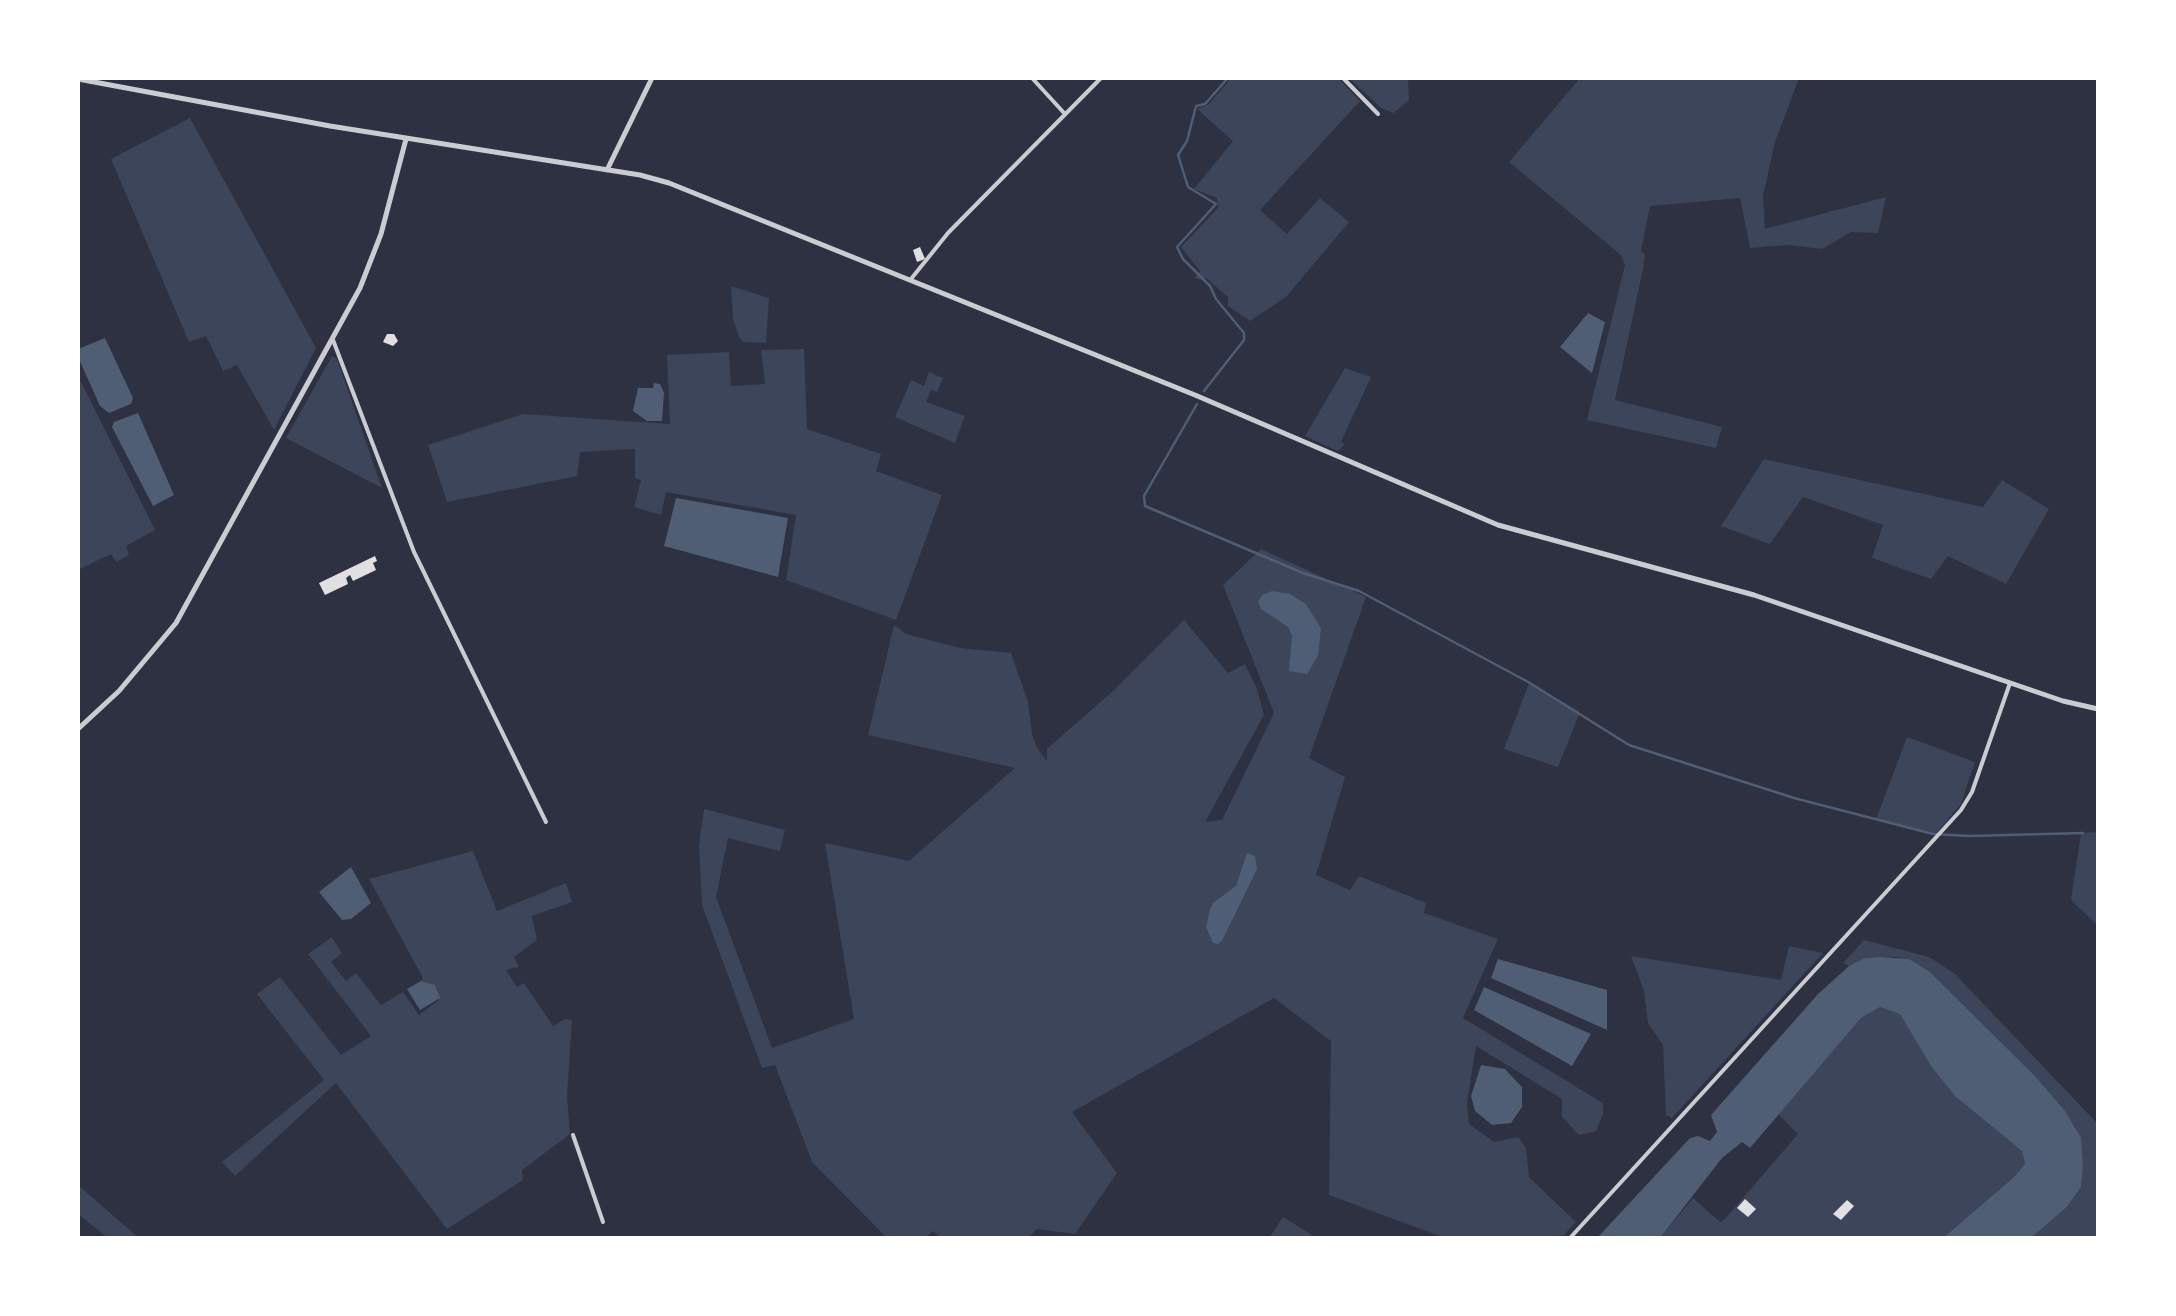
<!DOCTYPE html>
<style>
body{margin:0}
#map{position:relative;width:2176px;height:1316px;overflow:hidden;background:#2d3142;font-family:Manrope,sans-serif}
canvas{display:block}
.frame{position:absolute;inset:0;border:80px solid #fff;pointer-events:none}
</style>
<div id="map">
<canvas width="2176" height="1316"></canvas>
<div class="frame"></div>
</div>
<script>
const g = document.querySelector('canvas').getContext('2d');
g.lineJoin = 'round';
function paint(path, color) {
  g.fillStyle = color;
  g.fill(path, 'evenodd');
}
function poly(rows) {
  const path = new Path2D();
  for (const r of rows) {
    path.moveTo(r[0], r[1]);
    for (let i = 2; i < r.length; i += 2) path.lineTo(r[i], r[i + 1]);
  }
  return path;
}
function stroke(path, color, width, dash) {
  g.strokeStyle = color;
  g.lineWidth = width;
  g.lineCap = dash ? 'butt' : 'round';
  g.setLineDash(dash || []);
  g.stroke(path);
}
paint(poly([
 [1231,78,1338,78,1360,101,1260,210,1287,234,1320,198,1349,222,1286,297,1250,321,1228,306,1228,297,1206,278,1202,280,1195,278,1200,271,1181,247,1218,208,1217,198,1194,189,1233,141,1197,109,1209,104],
 [1349,78,1408,78,1409,100,1394,113,1381,108],
 [1580,78,1799,78,1775,142,1763,196,1765,229,1886,197,1878,233,1851,232,1822,249,1788,245,1750,248,1740,198,1650,206,1641,251,1645,254,1643,269,1615,400,1722,427,1716,448,1587,420,1625,265,1621,255,1509,162],
 [190,118,316,348,274,430,237,365,223,371,206,336,189,342,111,159],
 [731,286,769,298,766,343,743,342,739,337,733,319],
 [804,349,807,429,881,454,876,471,942,495,896,620,786,580,796,515,666,492,661,515,634,507,641,480,635,478,635,449,580,452,577,476,447,502,428,445,523,414,670,424,667,355,729,352,731,386,765,384,761,350],
 [332,356,337,359,382,488,286,438],
 [1345,368,1371,377,1341,442,1345,444,1338,451,1305,436],
 [929,372,943,378,937,392,931,390,926,402,965,416,955,443,895,417,911,380,924,386],
 [78,376,155,530,126,546,129,555,116,562,111,554,78,570],
 [1764,459,1983,507,2002,480,2049,509,2006,584,1948,556,1931,579,1872,558,1883,525,1803,497,1770,544,1721,526],
 [1261,549,1366,597,1309,758,1345,777,1316,875,1350,890,1359,876,1426,903,1424,913,1498,939,1463,1018,1603,1103,1603,1114,1596,1131,1579,1135,1562,1117,1562,1099,1476,1046,1467,1103,1469,1124,1494,1142,1518,1137,1526,1148,1529,1177,1576,1222,1561,1238,1445,1238,1329,1195,1331,1041,1274,998,1072,1112,1117,1173,1075,1234,1037,1229,1028,1238,941,1238,933,1231,925,1238,887,1238,812,1162,775,1065,762,1068,702,905,699,846,704,809,785,830,780,851,728,838,716,897,772,1048,854,1019,825,843,909,861,1015,768,868,735,894,625,906,634,960,648,1011,653,1028,702,1032,734,1037,748,1047,761,1047,749,1114,690,1184,620,1228,673,1245,664,1257,689,1264,715,1205,822,1222,820,1274,713,1223,585],
 [1529,683,1580,712,1558,767,1504,749],
 [1907,737,1975,762,1961,804,1935,835,1876,819],
 [2098,832,2098,926,2071,900,2081,833],
 [473,851,497,911,566,883,572,902,532,916,537,940,514,957,519,967,506,970,517,987,524,983,553,1026,565,1019,572,1020,567,1096,570,1134,522,1170,523,1180,447,1229,336,1083,235,1176,222,1162,324,1080,257,994,280,977,341,1055,371,1036,308,954,332,937,342,953,331,962,346,981,356,973,381,1005,403,992,419,1015,439,1000,436,986,421,981,423,978,369,879],
 [1864,940,1929,957,1954,973,2098,1124,2098,1238,2031,1238,2067,1207,2081,1187,2081,1137,2075,1126,2034,1075,1929,971,1909,959,1896,957,1865,958,1849,966,1843,963],
 [1789,946,1823,953,1672,1118,1666,1115,1663,1045,1648,1023,1644,991,1631,956,1781,980],
 [1880,1007,1900,1013,1995,1128,2022,1150,2025,1164,2014,1177,1943,1238,1660,1238,1693,1198,1720,1222,1724,1220,1798,1134,1777,1113,1861,1018],
 [78,1185,139,1238,108,1238,78,1214],
 [1283,1217,1317,1238,1269,1238]
]), '#3c4559');
paint(poly([
 [1588,313,1605,322,1592,373,1560,347],
 [105,338,133,398,131,404,109,413,100,406,78,357,78,349],
 [654,383,660,384,664,393,662,421,647,421,633,411,638,388,653,388],
 [138,413,174,495,153,506,112,427,114,422],
 [676,498,788,518,778,577,664,546],
 [1272,591,1290,594,1306,604,1321,628,1318,656,1307,674,1289,671,1292,636,1288,627,1261,609,1258,602,1262,595],
 [1247,853,1255,856,1257,869,1222,941,1218,944,1213,943,1206,927,1210,909,1213,903,1236,886],
 [351,867,371,903,351,919,342,920,319,892],
 [1880,957,1909,959,1929,971,2034,1075,2065,1111,2081,1137,2083,1165,2081,1187,2067,1207,2031,1238,1943,1238,2014,1177,2025,1164,2022,1151,1955,1096,1931,1066,1900,1014,1880,1007,1861,1018,1750,1148,1742,1142,1722,1158,1660,1238,1597,1238,1690,1138,1698,1136,1710,1141,1717,1132,1711,1115,1818,994,1849,966,1865,958],
 [1498,959,1607,990,1607,1030,1491,978],
 [421,981,435,985,440,998,420,1010,407,989],
 [1484,987,1591,1034,1572,1066,1474,1010],
 [1481,1065,1505,1069,1522,1087,1522,1107,1511,1123,1492,1125,1475,1111,1471,1096]
]), '#4f5d75');
stroke(poly([
 [1204,391,1244,340,1244,333,1216,299,1210,286,1183,259,1177,247,1216,204,1188,187,1178,155,1187,141,1196,106,1205,104,1228,78],
 [1197,404,1144,496,1145,506,1303,573,1359,591,1530,683,1629,745,1794,798,1933,834,1969,836,2083,833]
]), '#4f5d75', 2.5);
paint(poly([
 [920,247,925,259,917,262,913,250],
 [387,334,394,334,398,341,393,346,383,342],
 [375,556,377,561,373,563,376,570,353,581,350,575,346,578,348,584,325,595,319,583],
 [1745,1199,1756,1209,1748,1217,1737,1208],
 [1847,1200,1854,1206,1841,1220,1833,1214]
]), '#e0e0e3');
stroke(poly([
 [1032,78,1065,114],
 [1343,78,1378,114],
 [911,279,948,233,1101,78],
 [333,340,414,552,546,822],
 [573,1135,603,1222],
 [1570,1238,1961,810,1972,792,2010,683]
]), '#caccd0', 4);
stroke(poly([
 [78,79,330,126,640,175,669,183,1195,395,1498,525,1754,595,2063,701,2098,709],
 [607,170,652,78],
 [78,729,119,691,176,623,360,288,381,234,406,139]
]), '#caccd0', 5);
</script>
